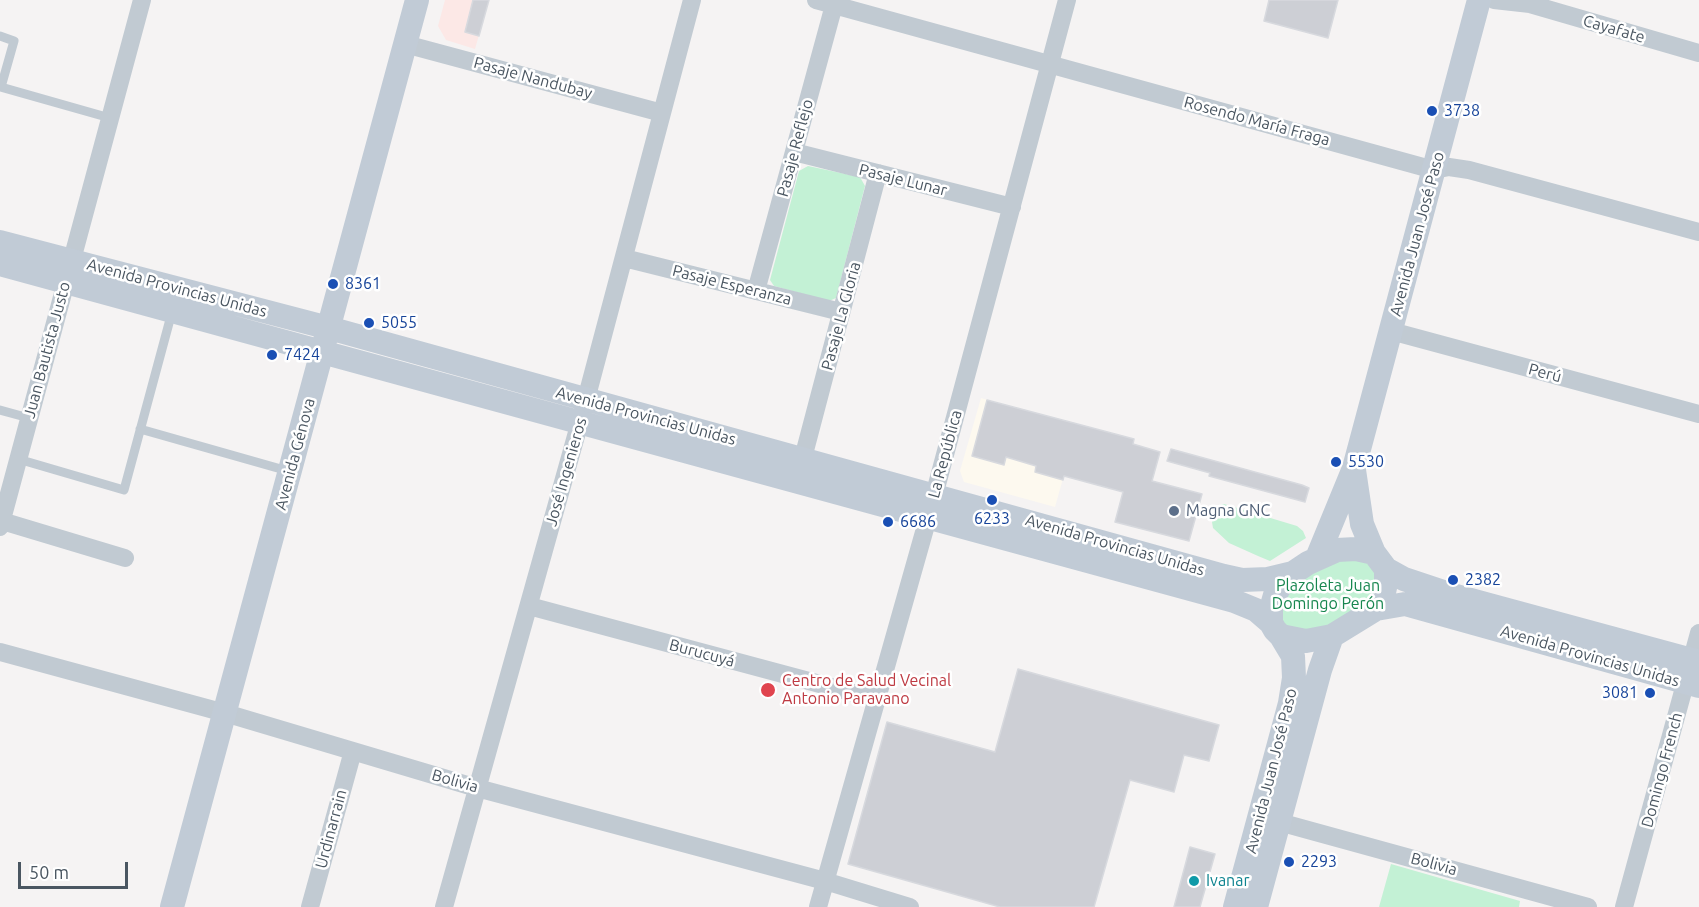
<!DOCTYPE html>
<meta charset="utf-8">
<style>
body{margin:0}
#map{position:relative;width:1699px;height:907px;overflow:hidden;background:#f5f3f3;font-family:Ubuntu,sans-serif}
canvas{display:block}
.scale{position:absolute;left:18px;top:862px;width:110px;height:27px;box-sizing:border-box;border:3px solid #4a5661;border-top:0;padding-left:8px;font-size:18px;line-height:21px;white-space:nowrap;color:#4a5661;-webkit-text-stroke:4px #fff;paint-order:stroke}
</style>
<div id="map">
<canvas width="1699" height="907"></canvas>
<div class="scale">50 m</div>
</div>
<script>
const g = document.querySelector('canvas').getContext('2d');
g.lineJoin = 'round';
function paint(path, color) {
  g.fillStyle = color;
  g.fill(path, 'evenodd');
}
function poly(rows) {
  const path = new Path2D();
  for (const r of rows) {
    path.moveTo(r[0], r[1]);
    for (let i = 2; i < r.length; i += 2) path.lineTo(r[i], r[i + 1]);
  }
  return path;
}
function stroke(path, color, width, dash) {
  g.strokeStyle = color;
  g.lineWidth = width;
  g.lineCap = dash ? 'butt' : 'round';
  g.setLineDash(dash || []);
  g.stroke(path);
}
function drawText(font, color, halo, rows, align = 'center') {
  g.font = font + ' Ubuntu,sans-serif';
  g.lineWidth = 5;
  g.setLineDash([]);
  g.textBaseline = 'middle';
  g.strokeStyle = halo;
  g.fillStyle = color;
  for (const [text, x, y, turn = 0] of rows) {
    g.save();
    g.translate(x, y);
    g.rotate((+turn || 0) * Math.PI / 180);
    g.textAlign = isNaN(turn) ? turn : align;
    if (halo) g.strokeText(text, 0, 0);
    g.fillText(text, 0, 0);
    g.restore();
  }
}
paint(poly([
 [981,398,1078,425,1055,507,964,482,960,471]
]), '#fdf9ef');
paint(poly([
 [445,0,489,0,475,49,446,40,438,26]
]), '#fce8e6');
paint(poly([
 [808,166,860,177,865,186,836,298,829,301,774,286,770,280,799,171],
 [1224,504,1297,526,1303,531,1306,538,1270,561,1258,556,1229,543,1213,528,1211,516,1216,506],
 [1339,561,1369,561,1377,572,1377,582,1369,603,1329,627,1307,631,1285,626,1281,620,1281,610,1289,590,1311,574],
 [1391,864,1520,901,1519,907,1379,907]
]), '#c3f1d5');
const building = poly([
 [473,0,489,0,479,36,465,32,473,0],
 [1269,0,1338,0,1328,38,1264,21,1269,0],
 [987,400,1134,439,1133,444,1160,452,1152,481,1202,494,1189,541,1115,522,1123,492,1064,476,1063,480,1035,472,1036,466,1006,457,1004,465,972,456,987,400],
 [1171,449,1302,485,1309,488,1305,502,1209,476,1210,473,1167,461,1171,449],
 [1018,669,1219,725,1209,761,1184,755,1174,792,1130,780,1094,907,1000,907,848,864,887,722,995,752,1018,669],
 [1190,847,1215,854,1200,907,1174,907,1190,847]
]);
paint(building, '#cdcfd5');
stroke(building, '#d7d9de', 1.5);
stroke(poly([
 [0,36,14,41,1,87,110,118],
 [0,410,29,418],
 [140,429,288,471],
 [18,459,124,490,172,312]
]), '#c1cad2', 9);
stroke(poly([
 [816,0,1434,170,1449,167,1469,170,1699,232],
 [1494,0,1530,4,1699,53],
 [405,44,662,113],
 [794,152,1012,207],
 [624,258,841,312],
 [756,291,834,5],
 [1391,331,1699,414],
 [803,458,878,173],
 [2,521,125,558],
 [0,527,142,0],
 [529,606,876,699],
 [0,652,225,713,477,788,825,881,910,907],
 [1279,822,1588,907],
 [310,907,353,751],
 [444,907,583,411,692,0],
 [818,907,928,518,1067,0],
 [1624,907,1699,633]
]), '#c1cad2', 18);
stroke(poly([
 [0,242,329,328,1224,576,1242,580,1268,579,1293,573],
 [0,264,1234,601,1256,610,1271,623],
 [1354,470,1362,524,1374,553,1386,569,1386,583,1383,597,1376,609,1332,636,1306,641,1281,636,1275,630,1271,623,1271,609,1275,595,1282,583,1293,573,1308,563,1337,550,1356,549,1374,553],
 [1317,558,1354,468,1479,0],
 [1386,569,1404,579,1449,594,1699,662],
 [1376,609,1405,604,1699,686],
 [172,907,417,0],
 [1235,907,1290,703,1294,678,1293,656,1281,636],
 [1256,907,1320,670,1332,636]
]), '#c1cbd6', 24);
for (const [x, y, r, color] of [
 [1432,111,6,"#1a4fb4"],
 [333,284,6,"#1a4fb4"],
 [369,323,6,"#1a4fb4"],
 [272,355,6,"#1a4fb4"],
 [1336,462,6,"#1a4fb4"],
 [992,500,6,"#1a4fb4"],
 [1174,511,6,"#5c6f8a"],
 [888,522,6,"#1a4fb4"],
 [1453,580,6,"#1a4fb4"],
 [768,690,8,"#e0444e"],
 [1650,693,6,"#1a4fb4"],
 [1289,862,6,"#1a4fb4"],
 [1194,881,6,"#0f9aa8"]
]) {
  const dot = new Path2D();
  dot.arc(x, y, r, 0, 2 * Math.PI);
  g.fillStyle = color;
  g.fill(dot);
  stroke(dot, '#fff', 2);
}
drawText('16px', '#4a5661', '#fff', [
 ["Cayafate",1614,29,16],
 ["Pasaje Nandubay",533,78,15],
 ["Rosendo María Fraga",1257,121,15],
 ["Pasaje Reflejo",795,148,-75],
 ["Pasaje Lunar",903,180,14],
 ["Avenida Juan José Paso",1417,234,-75],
 ["Pasaje Esperanza",732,285,14],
 ["Avenida Provincias Unidas",177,288,15],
 ["Pasaje La Gloria",841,316,-75],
 ["Juan Bautista Justo",47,350,-75],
 ["Perú",1545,373,15],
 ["Avenida Provincias Unidas",646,416,15],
 ["Avenida Génova",295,454,-75],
 ["La República",945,454,-75],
 ["José Ingenieros",566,472,-74],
 ["Avenida Provincias Unidas",1115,545,16],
 ["Burucuyá",702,653,15],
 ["Avenida Provincias Unidas",1590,656,16],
 ["Domingo French",1662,770,-75],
 ["Avenida Juan José Paso",1271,771,-76],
 ["Bolivia",455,781,16],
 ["Urdinarrain",331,829,-75],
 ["Bolivia",1434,864,15]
]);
drawText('16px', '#164399', '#fff', [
 ["3738",1444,111],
 ["8361",345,284],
 ["5055",381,323],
 ["7424",284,355],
 ["5530",1348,462],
 ["6233",992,519,"center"],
 ["6686",900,522],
 ["2382",1465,580],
 ["3081",1638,693,"right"],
 ["2293",1301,862]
], 'left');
drawText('16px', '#4e5e75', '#fff', [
 ["Magna GNC",1186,511]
], 'left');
drawText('16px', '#17864f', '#fff', [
 ["Plazoleta Juan",1328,586],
 ["Domingo Perón",1328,604]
]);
drawText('16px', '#be3a42', '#fff', [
 ["Centro de Salud Vecinal",782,681],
 ["Antonio Paravano",782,699]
], 'left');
drawText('16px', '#0d838f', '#fff', [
 ["Ivanar",1206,881]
], 'left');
</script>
